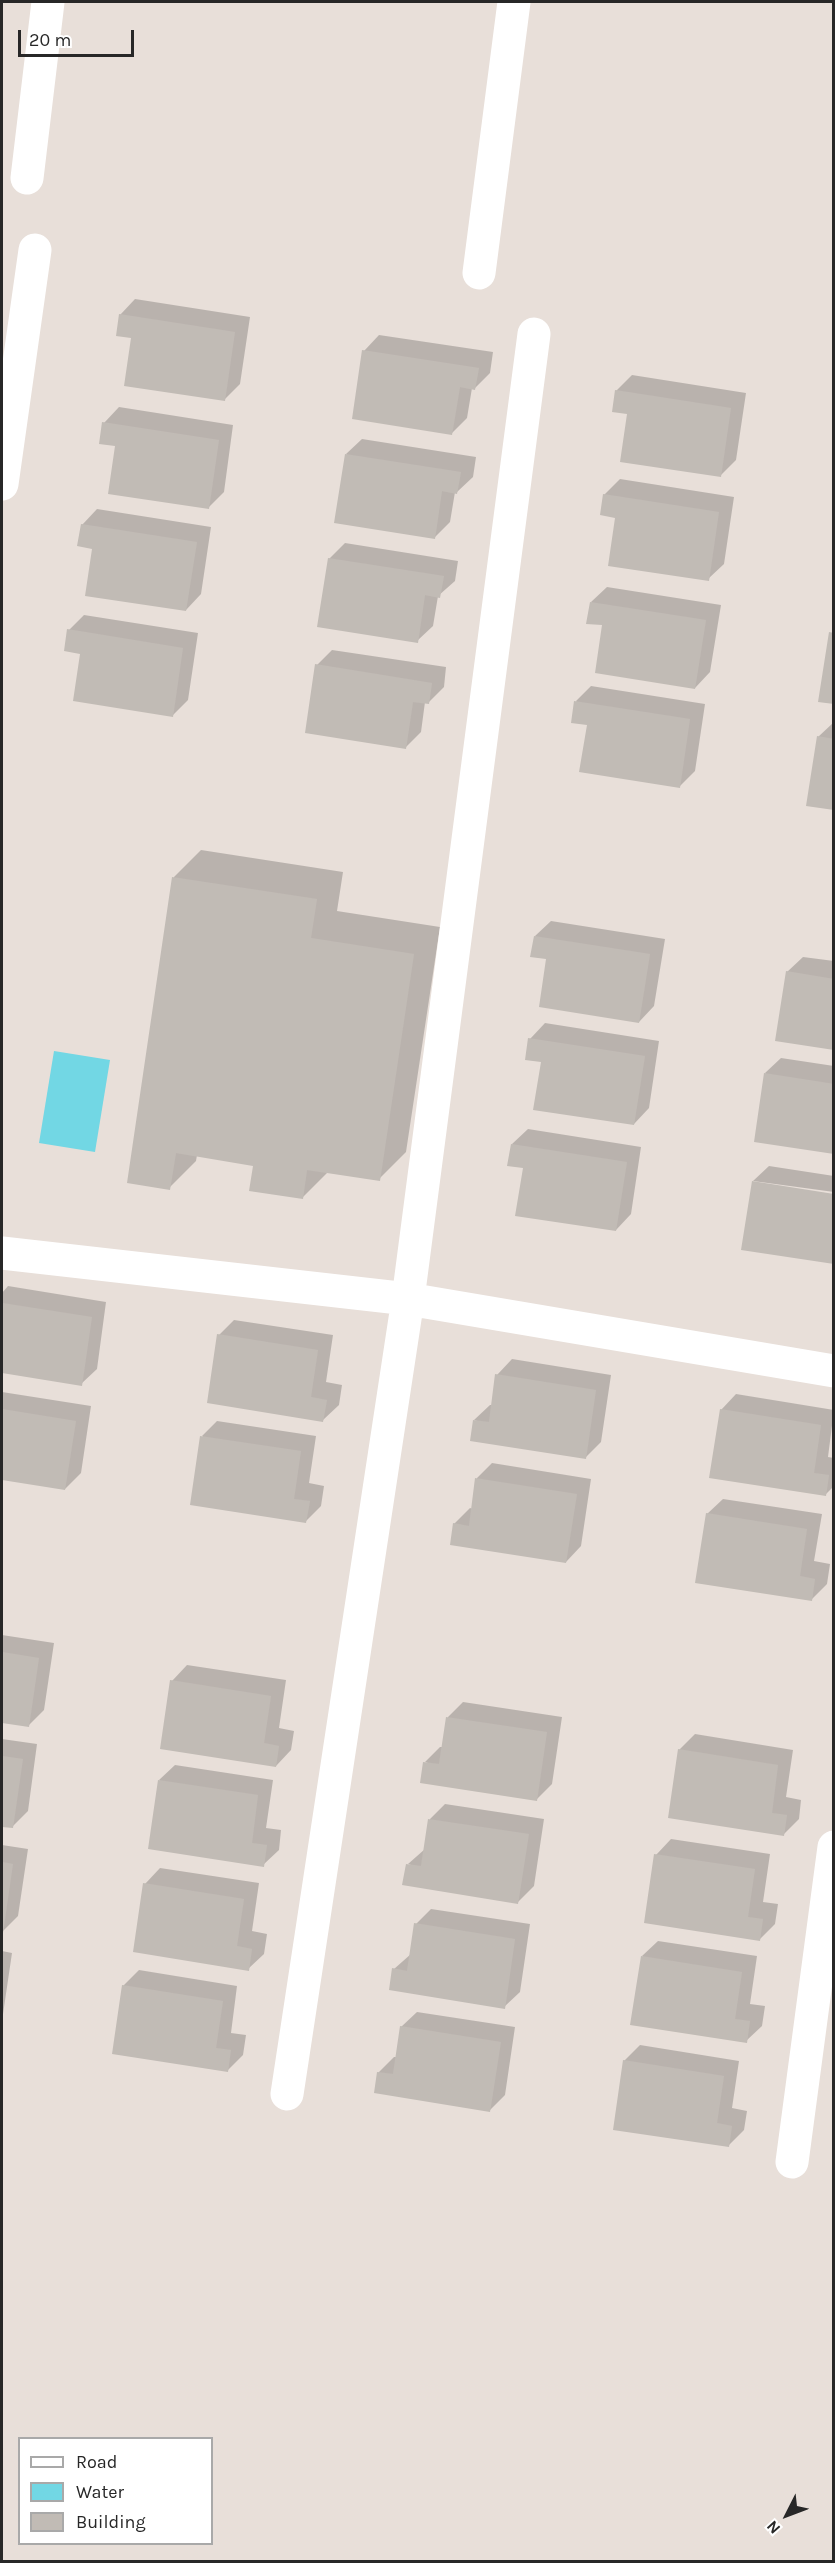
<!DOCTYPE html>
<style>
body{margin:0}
#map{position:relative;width:835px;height:2563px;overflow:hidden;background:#e8dfd9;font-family:Karla,sans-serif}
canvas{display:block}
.frame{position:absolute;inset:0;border:3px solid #272727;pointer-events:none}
.legend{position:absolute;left:18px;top:2437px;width:195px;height:108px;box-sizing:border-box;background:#fff;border:2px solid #a9a9a9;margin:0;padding:8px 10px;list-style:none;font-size:18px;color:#272727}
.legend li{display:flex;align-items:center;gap:12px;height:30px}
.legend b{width:30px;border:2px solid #a9a9a9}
.north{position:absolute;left:757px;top:2485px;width:60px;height:60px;-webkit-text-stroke:4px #fff;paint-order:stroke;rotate:228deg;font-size:16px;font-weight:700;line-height:24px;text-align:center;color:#272727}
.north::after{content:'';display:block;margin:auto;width:21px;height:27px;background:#272727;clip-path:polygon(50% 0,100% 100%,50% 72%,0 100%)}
.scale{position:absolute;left:18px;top:30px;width:116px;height:27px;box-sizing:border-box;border:3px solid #272727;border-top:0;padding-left:8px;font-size:18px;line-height:21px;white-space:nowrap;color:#272727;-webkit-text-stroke:4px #fff;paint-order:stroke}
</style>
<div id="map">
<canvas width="835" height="2563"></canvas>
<div class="frame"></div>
<ul class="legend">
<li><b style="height:8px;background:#fff"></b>Road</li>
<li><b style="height:16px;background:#72d7e4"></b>Water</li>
<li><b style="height:16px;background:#c1bbb5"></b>Building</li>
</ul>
<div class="north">N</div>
<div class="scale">20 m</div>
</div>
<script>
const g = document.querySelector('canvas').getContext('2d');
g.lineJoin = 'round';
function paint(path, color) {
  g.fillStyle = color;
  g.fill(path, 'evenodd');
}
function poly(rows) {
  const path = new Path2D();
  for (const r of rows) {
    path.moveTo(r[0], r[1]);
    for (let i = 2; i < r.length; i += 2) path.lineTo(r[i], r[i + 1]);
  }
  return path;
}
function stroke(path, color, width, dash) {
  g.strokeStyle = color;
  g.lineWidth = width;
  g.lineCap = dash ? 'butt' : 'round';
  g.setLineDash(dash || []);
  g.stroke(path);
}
paint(poly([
 [54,1051,110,1060,95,1152,39,1143]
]), '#72d7e4');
paint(poly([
 [135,299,250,317,240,384,224,400,133,337,120,315],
 [379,335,493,352,490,373,475,388,472,388,467,418,452,433,364,351],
 [632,375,746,393,736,460,720,476,629,413,616,391],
 [119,407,233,425,224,492,208,508,117,445,104,423],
 [362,439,476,457,473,477,457,492,455,492,450,522,435,537,346,454],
 [620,479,734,497,724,564,708,579,617,517,604,495],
 [97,509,211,527,201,594,186,610,94,547,82,525],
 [345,543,458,561,455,581,438,596,433,626,417,641,329,559],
 [607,587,721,605,710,672,695,688,603,624,591,602],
 [84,615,198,633,188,700,173,715,81,652,69,630],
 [332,650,446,667,444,687,428,703,425,702,421,732,405,748,317,665],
 [591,686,705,704,695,771,679,787,588,724,576,701],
 [834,722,834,809,818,737],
 [201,850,343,872,337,911,440,927,406,1152,379,1179,329,1171,302,1198,254,1164,197,1155,196,1161,169,1188,174,877],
 [551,921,665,939,654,1006,639,1022,547,958,535,936],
 [803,957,834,961,834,1048,787,972],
 [545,1023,659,1041,649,1108,634,1124,542,1061,530,1039],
 [781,1058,834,1066,834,1153,765,1073],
 [528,1129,641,1147,631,1214,616,1230,525,1167,512,1144],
 [769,1166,834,1176,834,1192,753,1181],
 [8,1286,106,1302,97,1369,81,1384,2,1372,2,1293],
 [234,1320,333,1335,326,1382,342,1385,339,1405,323,1420,219,1335],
 [512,1359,611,1375,601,1442,585,1458,474,1420,490,1405,492,1405,497,1375],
 [2,1392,91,1406,81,1473,65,1489,2,1479],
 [736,1394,834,1410,828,1457,834,1458,834,1486,825,1495,721,1410],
 [217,1421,316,1436,309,1483,324,1486,321,1506,306,1521,202,1436],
 [492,1463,591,1479,581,1546,566,1562,454,1524,470,1508,473,1509,477,1478],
 [723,1499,822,1514,814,1561,830,1564,827,1584,812,1599,707,1514],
 [2,1635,54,1643,44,1710,28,1726,2,1721],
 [187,1665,286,1680,279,1728,294,1731,291,1750,276,1766,172,1681],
 [463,1702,562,1717,552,1784,536,1800,425,1762,440,1747,443,1747,448,1717],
 [695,1734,793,1750,786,1797,801,1800,799,1819,783,1835,679,1750],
 [2,1739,37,1744,28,1811,12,1827,2,1825],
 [175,1765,273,1780,266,1828,281,1830,279,1850,263,1865,159,1780],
 [445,1804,544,1819,534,1886,518,1902,408,1864,425,1849,430,1819],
 [671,1839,770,1854,763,1902,778,1904,775,1924,760,1939,656,1855],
 [2,1845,28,1849,18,1916,2,1932],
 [160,1868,259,1883,252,1931,267,1934,264,1954,248,1969,145,1884],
 [431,1909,530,1924,520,1992,504,2007,394,1969,411,1954,416,1924],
 [658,1941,757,1956,750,2004,765,2006,762,2026,746,2041,642,1956],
 [2,1951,12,1953,2,2021],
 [139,1970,237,1986,231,2033,246,2035,243,2055,227,2071,123,1986],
 [417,2012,515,2027,505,2095,490,2110,378,2073,394,2057,397,2057,401,2027],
 [640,2045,739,2061,732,2108,747,2111,744,2130,729,2145,624,2061]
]), '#0003');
paint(poly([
 [119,314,235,332,225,401,124,386,131,338,116,336],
 [362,350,479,368,475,390,460,387,452,435,352,419],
 [615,390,731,408,721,477,620,462,627,414,612,412],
 [102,422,219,440,209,509,108,494,115,446,99,444],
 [345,454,461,472,457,494,442,491,435,539,334,523],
 [603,494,719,512,709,581,608,566,615,518,600,515],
 [81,524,197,542,186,611,85,596,92,549,77,546],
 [328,558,444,576,440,598,425,595,418,643,317,627],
 [590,602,706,620,695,689,595,673,602,625,586,624],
 [67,629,183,648,173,717,73,701,80,654,64,651],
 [829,632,834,633,834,704,818,702],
 [315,664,432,683,429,704,413,702,406,749,305,733],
 [574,701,690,719,680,788,579,772,587,725,571,723],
 [817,736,834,739,834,810,806,806],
 [172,877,317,899,311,938,414,954,380,1181,307,1170,303,1199,249,1191,253,1166,176,1153,170,1190,127,1183],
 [534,936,650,954,639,1023,539,1007,546,959,530,957],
 [786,971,834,979,834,1050,775,1041],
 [528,1038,645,1056,634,1125,533,1110,541,1062,525,1060],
 [764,1073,834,1084,834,1154,754,1142],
 [511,1144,627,1162,616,1231,515,1216,523,1168,507,1166],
 [752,1181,834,1194,834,1264,741,1250],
 [2,1303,92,1317,82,1386,2,1373],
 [217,1334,318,1350,311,1397,327,1400,323,1422,207,1403],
 [495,1374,596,1390,586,1459,470,1441,473,1420,489,1422],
 [2,1409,76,1421,65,1490,2,1480],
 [720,1409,821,1425,814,1473,829,1475,826,1496,709,1478],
 [200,1436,301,1451,294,1499,310,1501,306,1523,190,1505],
 [475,1478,577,1494,566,1563,450,1545,453,1523,469,1526],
 [706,1513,807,1529,800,1576,815,1579,812,1601,695,1583],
 [2,1652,39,1658,29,1727,2,1723],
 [170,1680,271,1696,264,1743,279,1746,276,1767,160,1749],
 [446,1717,547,1732,537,1801,420,1783,423,1762,439,1764],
 [678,1749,778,1765,772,1813,787,1815,784,1836,668,1818],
 [2,1756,23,1759,13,1828,2,1827],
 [158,1780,258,1795,252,1843,267,1845,264,1867,148,1849],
 [428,1819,529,1834,518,1904,402,1885,406,1864,421,1866],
 [654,1854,755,1869,748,1917,763,1919,760,1941,644,1923],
 [2,1862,13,1864,3,1933,2,1933],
 [143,1883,244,1899,237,1946,252,1949,249,1971,133,1952],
 [414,1923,515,1939,505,2009,389,1990,392,1968,407,1971],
 [641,1956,742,1972,735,2019,750,2021,747,2043,630,2025],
 [122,1985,223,2001,216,2048,231,2050,228,2072,112,2054],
 [400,2026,501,2042,490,2112,374,2093,377,2072,393,2074],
 [623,2060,724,2076,717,2123,732,2126,729,2147,613,2130]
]), '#c1bbb5');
stroke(poly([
 [27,178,48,2],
 [479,273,514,2],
 [2,484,35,250],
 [2,1253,408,1299,834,1371],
 [287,2094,408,1299,534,334],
 [792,2162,834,1847]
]), '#fff', 33);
</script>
